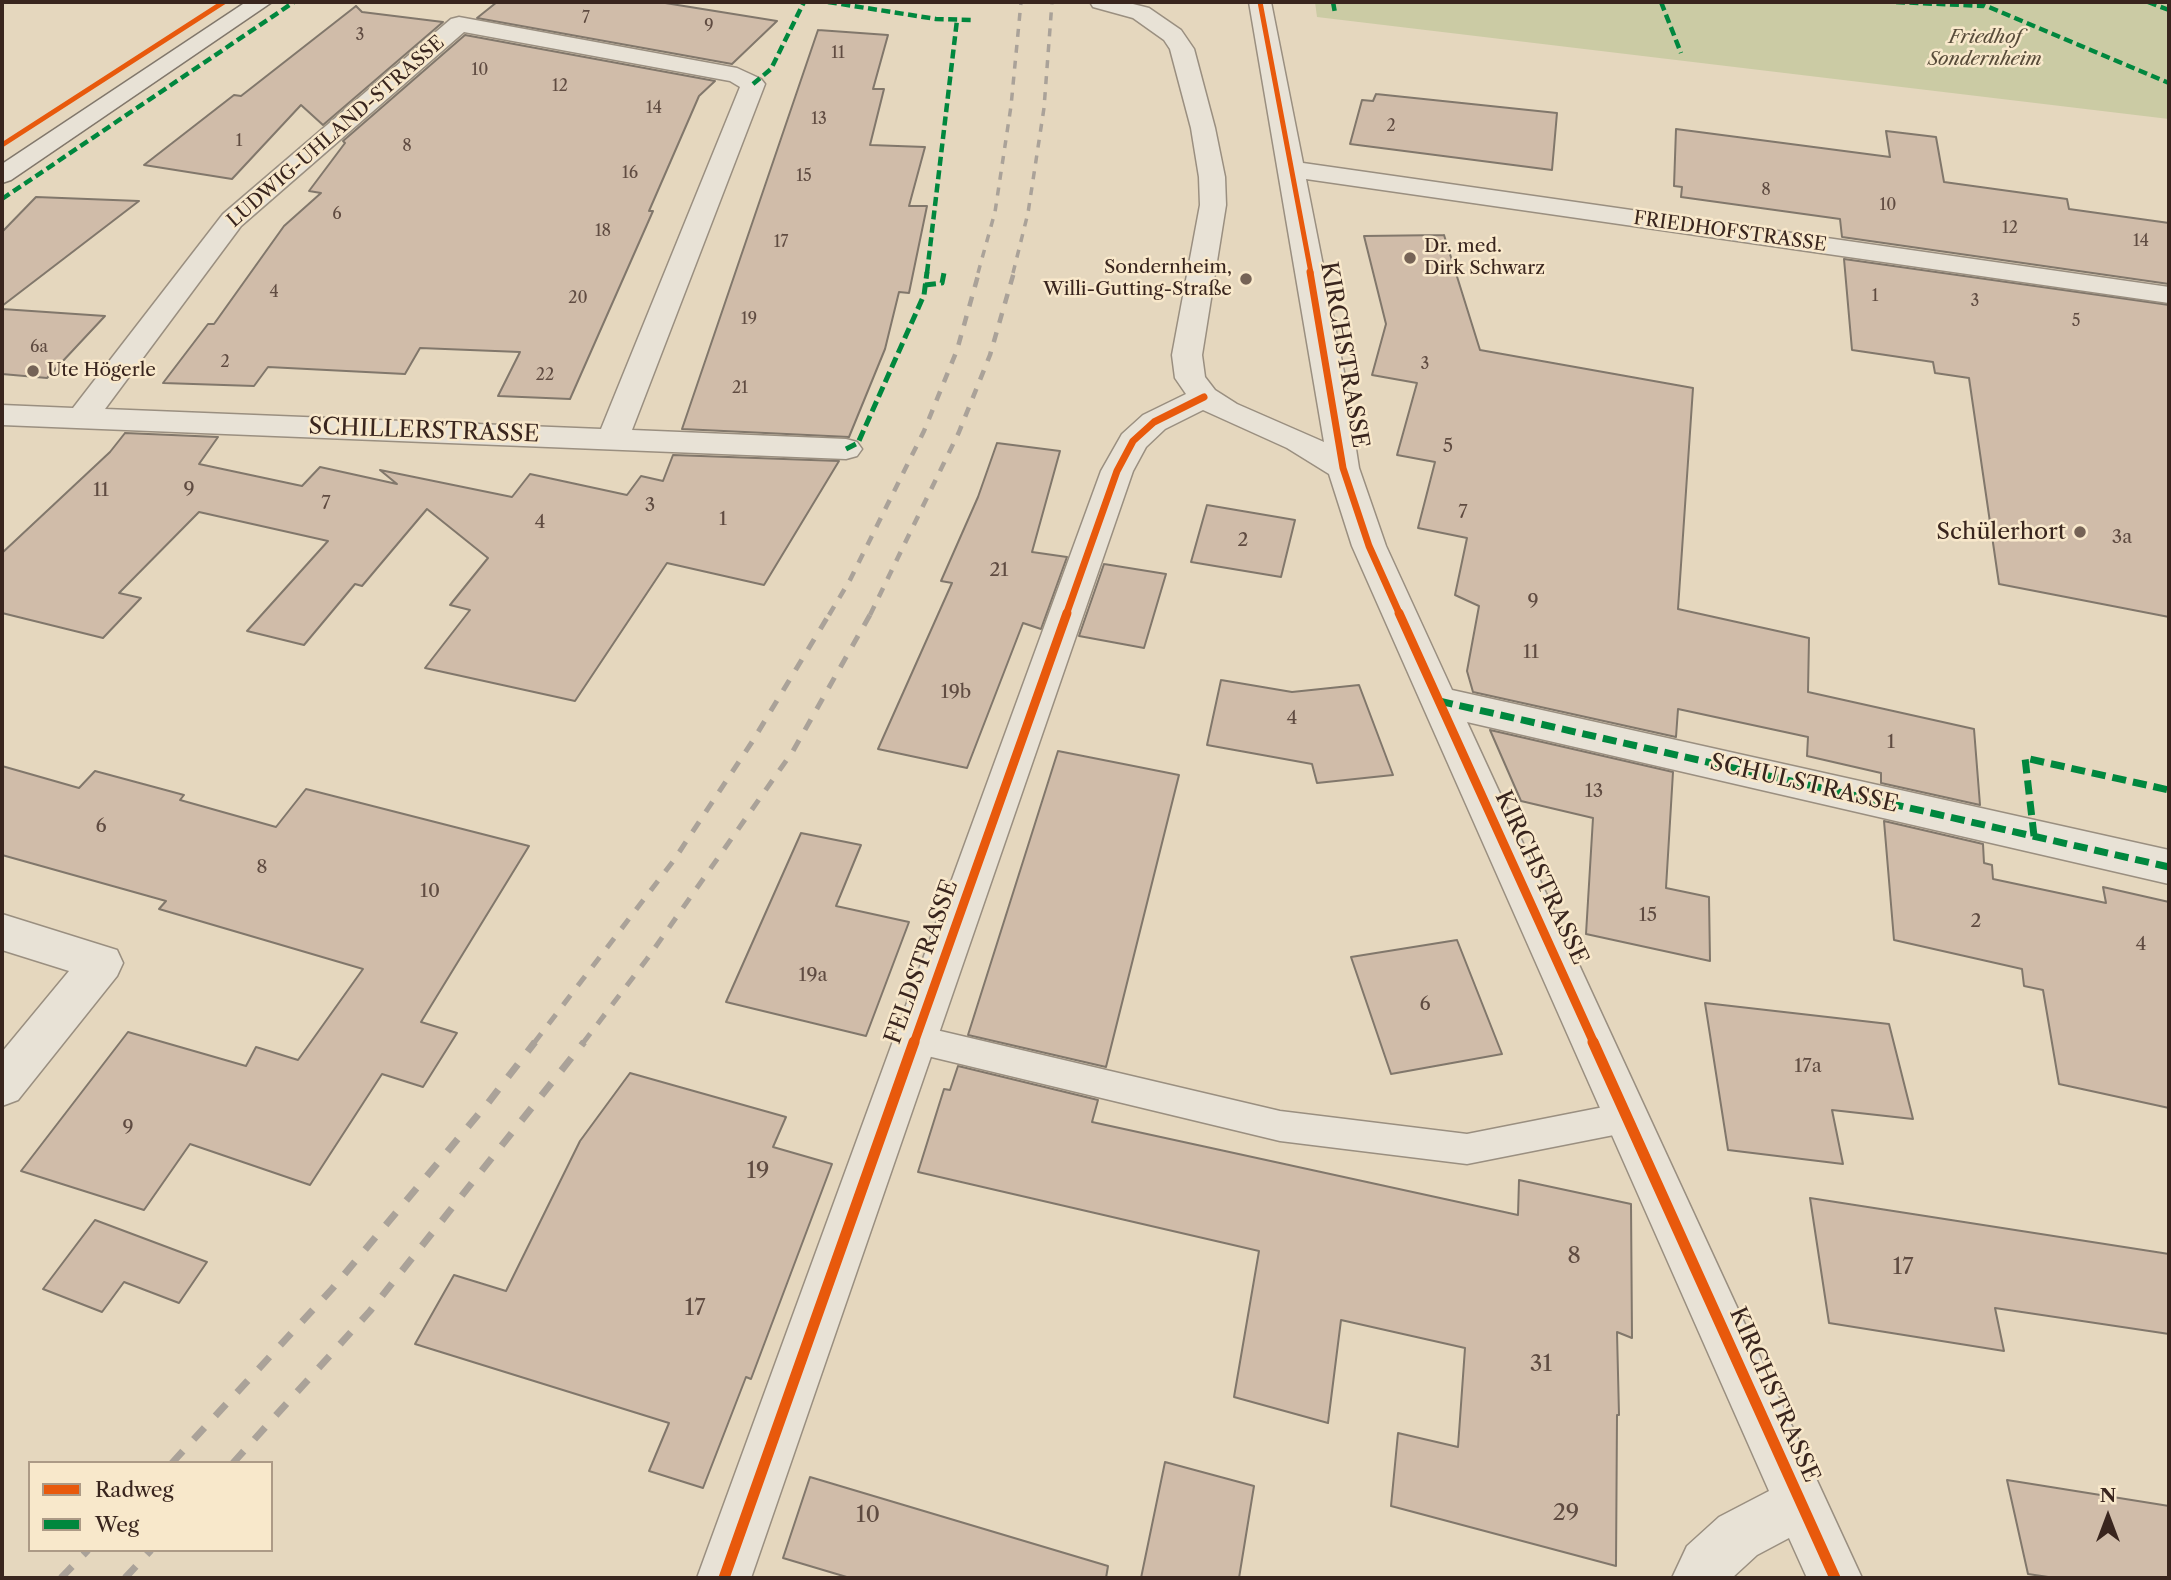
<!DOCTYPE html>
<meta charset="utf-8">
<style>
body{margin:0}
#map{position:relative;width:2171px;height:1580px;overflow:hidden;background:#e5d7be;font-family:"Libre Caslon Text",serif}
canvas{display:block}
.frame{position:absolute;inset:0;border:4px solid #39251e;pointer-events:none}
.legend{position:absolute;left:28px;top:1461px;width:245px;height:91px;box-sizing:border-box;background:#f8e8cb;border:2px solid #ac9a86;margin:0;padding:9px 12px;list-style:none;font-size:21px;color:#39251e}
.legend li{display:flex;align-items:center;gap:14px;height:35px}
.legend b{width:35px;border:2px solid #ac9a86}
.north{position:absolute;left:2073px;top:1482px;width:70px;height:70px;-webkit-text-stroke:5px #f8e8cb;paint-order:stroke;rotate:0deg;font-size:19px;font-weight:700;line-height:28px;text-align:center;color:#39251e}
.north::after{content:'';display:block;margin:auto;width:24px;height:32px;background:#39251e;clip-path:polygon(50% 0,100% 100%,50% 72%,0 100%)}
</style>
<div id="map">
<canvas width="2171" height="1580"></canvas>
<div class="frame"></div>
<ul class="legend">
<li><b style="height:9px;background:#e8590c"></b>Radweg</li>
<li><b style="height:9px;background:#00873e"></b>Weg</li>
</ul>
<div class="north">N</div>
</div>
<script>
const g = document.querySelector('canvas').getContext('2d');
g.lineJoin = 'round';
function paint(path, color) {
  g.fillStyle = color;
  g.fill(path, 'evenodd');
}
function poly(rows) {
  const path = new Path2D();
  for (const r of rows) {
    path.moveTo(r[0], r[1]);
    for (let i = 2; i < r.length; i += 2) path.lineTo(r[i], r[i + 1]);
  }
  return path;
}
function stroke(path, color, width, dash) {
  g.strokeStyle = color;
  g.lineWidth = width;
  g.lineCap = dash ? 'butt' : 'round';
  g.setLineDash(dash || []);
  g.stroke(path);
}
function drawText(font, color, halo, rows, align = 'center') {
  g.font = font + ' "Libre Caslon Text",serif';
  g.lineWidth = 5;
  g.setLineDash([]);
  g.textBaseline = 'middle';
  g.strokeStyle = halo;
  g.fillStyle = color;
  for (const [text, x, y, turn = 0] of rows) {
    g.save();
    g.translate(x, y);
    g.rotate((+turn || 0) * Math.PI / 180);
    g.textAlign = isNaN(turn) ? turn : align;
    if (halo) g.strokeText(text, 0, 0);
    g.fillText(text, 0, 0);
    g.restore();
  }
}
paint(poly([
 [1315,2,2169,2,2169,119,1317,17]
]), '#cbcba4');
const building = poly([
 [497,2,659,2,777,21,732,64,477,18,497,2],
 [356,6,362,12,443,22,323,125,301,105,232,179,144,165,234,95,241,96,356,6],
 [818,30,888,35,873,89,884,89,870,145,925,147,909,206,927,206,909,293,899,292,885,349,849,437,682,429,818,30],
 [465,35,715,81,699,96,649,211,653,211,570,399,498,396,520,352,420,348,405,374,268,367,254,386,163,383,208,324,214,324,284,226,321,193,309,191,345,143,343,141,465,35],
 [1376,94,1557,113,1552,170,1350,144,1362,100,1373,101,1376,94],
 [1676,129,1890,157,1886,131,1936,137,1944,182,2067,199,2069,209,2169,223,2169,284,1842,237,1840,219,1681,197,1682,187,1674,186,1676,129],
 [36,197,139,201,2,306,2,232,36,197],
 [1444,235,1480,350,1693,388,1678,609,1809,638,1808,692,1974,729,1980,805,1881,783,1881,773,1807,756,1808,737,1678,709,1676,737,1473,692,1467,671,1479,606,1455,595,1467,538,1418,528,1435,462,1397,455,1417,383,1372,375,1386,324,1364,236,1444,235],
 [1844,259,2169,305,2169,617,1999,584,1969,378,1935,373,1933,362,1852,350,1844,259],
 [2,309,105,316,47,378,2,374,2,309],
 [125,433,218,437,199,464,302,486,320,467,397,484,380,470,512,497,530,474,627,495,641,476,663,481,673,455,839,461,764,585,667,563,575,701,425,668,470,610,450,605,488,558,427,509,362,586,355,584,304,645,247,631,328,541,199,512,119,593,141,598,103,638,2,613,2,553,110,452,125,433],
 [997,443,1060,451,1032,552,1067,557,1041,629,1023,623,967,768,878,749,952,583,941,581,978,497,997,443],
 [1207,505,1295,520,1281,577,1191,562,1207,505],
 [1104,564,1166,574,1144,648,1079,636,1104,564],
 [1221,680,1292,692,1359,685,1393,775,1317,783,1312,764,1207,745,1221,680],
 [1490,730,1673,772,1666,888,1709,897,1710,961,1586,934,1593,818,1521,801,1490,730],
 [1058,751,1179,775,1106,1067,968,1035,1058,751],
 [2,766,79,788,95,771,184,795,180,800,276,827,306,789,529,846,421,1022,457,1033,423,1087,382,1074,310,1185,190,1144,144,1210,21,1171,128,1032,246,1066,256,1047,298,1060,363,969,159,909,166,901,2,855,2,766],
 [1884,821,1983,844,1984,863,1992,865,1993,879,2106,903,2103,887,2169,902,2169,1108,2059,1084,2043,990,2024,986,2022,969,1894,940,1884,821],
 [801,833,861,845,836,906,909,922,866,1036,726,1002,801,833],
 [1457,940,1502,1054,1391,1074,1351,957,1457,940],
 [1705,1003,1889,1024,1913,1119,1832,1110,1843,1164,1728,1150,1705,1003],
 [958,1066,1098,1100,1092,1122,1518,1215,1519,1180,1631,1204,1632,1338,1617,1332,1619,1415,1617,1415,1616,1566,1391,1506,1398,1433,1458,1447,1465,1348,1341,1320,1328,1423,1234,1397,1259,1251,918,1172,944,1089,950,1090,958,1066],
 [630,1073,786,1117,773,1147,832,1164,751,1379,746,1377,703,1488,649,1471,669,1423,415,1344,454,1275,506,1291,580,1141,630,1073],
 [1810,1198,2169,1254,2169,1334,1995,1308,2004,1351,1829,1323,1810,1198],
 [95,1220,207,1262,179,1303,124,1282,102,1312,43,1289,95,1220],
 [1165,1462,1254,1486,1239,1578,1141,1578,1165,1462],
 [810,1477,1108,1566,1106,1578,850,1578,783,1558,810,1477],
 [2007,1480,2169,1506,2169,1578,2055,1578,2028,1574,2007,1480]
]);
paint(building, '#d0bca9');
stroke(building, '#81776b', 2);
const service = poly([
 [915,1025,1280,1111,1467,1134,1629,1102,1640,1107,1644,1117,1640,1127,1629,1132,1467,1164,1280,1141,915,1053,904,1049,900,1039,904,1029,915,1025]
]);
const minor = poly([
 [1090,2,1125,2,1149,8,1181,30,1194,49,1215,128,1225,177,1226,205,1202,355,1205,377,1215,390,1237,404,1324,442,1249,2,1271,2,1303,163,2169,287,2169,303,1306,179,1344,372,1359,468,1386,546,1452,690,2169,850,2169,884,1467,722,1862,1578,1807,1578,1789,1538,1757,1555,1732,1578,1672,1578,1687,1546,1719,1517,1769,1491,1352,546,1329,474,1287,448,1203,410,1165,429,1146,447,1133,471,751,1578,697,1578,1101,471,1122,434,1143,415,1186,394,1175,378,1172,355,1200,205,1199,177,1191,128,1170,49,1164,40,1133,18,1093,7,1090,2],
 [459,17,737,68,761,79,765,84,632,430,846,439,857,442,862,449,857,456,846,459,2,425,2,405,73,408,223,214,451,19,459,17],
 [464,32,730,81,740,87,601,429,105,409,241,226,464,32],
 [2,914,117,950,123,963,117,976,18,1100,2,1106,2,1052,69,971,2,950,2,914]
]);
const secondary = poly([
 [246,2,272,2,11,180,2,183,2,164,246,2]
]);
stroke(service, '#9a8f80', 3);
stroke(minor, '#9a8f80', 3);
stroke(secondary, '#81776b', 3);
paint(service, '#e8e2d6');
paint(minor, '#e8e2d6');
paint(secondary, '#e8e2d6');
stroke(poly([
 [978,273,995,212,1011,106,1021,2],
 [1013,273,1028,213,1044,108,1052,2]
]), '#aaa299', 3.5, [8, 8]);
stroke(poly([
 [829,615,850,580,924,431,957,350,979,272],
 [870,615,959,432,990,355,1014,272]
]), '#aaa299', 4.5, [10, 10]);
stroke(poly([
 [534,1043,674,860,752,742,830,613],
 [583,1043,647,959,793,751,871,613]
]), '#aaa299', 5, [12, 12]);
stroke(poly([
 [172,1463,332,1289,488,1103,535,1042],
 [233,1463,370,1311,584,1042],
 [61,1578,88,1550],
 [125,1578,151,1550]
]), '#aaa299', 7, [16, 16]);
stroke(poly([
 [828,2,936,19,974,20],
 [1333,2,1335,13],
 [1661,2,1681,53],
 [1896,2,1984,6],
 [1977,2,2169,83],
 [2148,2,2169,10],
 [753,84,771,69,804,2],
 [2,199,294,2],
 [927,273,957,20]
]), '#00873e', 4.5, [9, 4.5]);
stroke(poly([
 [925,285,942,283,944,273],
 [846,449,858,443,924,295,927,272]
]), '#00873e', 5, [11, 5]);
stroke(poly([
 [1439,701,2169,867],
 [2034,836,2025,758,2169,790]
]), '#00873e', 7, [14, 7]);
stroke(poly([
 [1260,2,1311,273],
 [2,145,224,2]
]), '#e8590c', 5);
stroke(poly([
 [1310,272,1343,468,1369,546,1400,615],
 [1066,615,1117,471,1133,441,1154,422,1204,397]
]), '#e8590c', 7);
stroke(poly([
 [1399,613,1594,1043],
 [914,1043,1067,613]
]), '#e8590c', 9);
stroke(poly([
 [1593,1042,1835,1578],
 [724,1578,914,1042]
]), '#e8590c', 11);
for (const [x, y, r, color] of [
 [1410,258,7,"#756356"],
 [1246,279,7,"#756356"],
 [33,371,7,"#756356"],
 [2080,532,7,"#756356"]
]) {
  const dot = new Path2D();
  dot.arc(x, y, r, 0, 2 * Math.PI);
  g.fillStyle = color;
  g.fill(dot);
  stroke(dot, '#f8e8cb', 2.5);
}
drawText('16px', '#5f4b41', null, [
 ["7",586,18],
 ["9",709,26],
 ["3",360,35],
 ["11",838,53],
 ["10",480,70],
 ["12",560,86],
 ["14",654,108],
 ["13",819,119],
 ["2",1391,126],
 ["1",239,141],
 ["8",407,146],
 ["16",630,173],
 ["15",804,176],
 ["8",1766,190],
 ["10",1888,205],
 ["6",337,214],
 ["12",2010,228],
 ["18",603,231],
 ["14",2141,241],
 ["17",781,242],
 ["4",274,292],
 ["1",1875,296],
 ["20",578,298],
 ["3",1975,301],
 ["19",749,319],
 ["5",2076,321],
 ["6a",39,347],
 ["2",225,362],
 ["3",1425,364],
 ["22",545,375],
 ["21",740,388]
]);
drawText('italic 19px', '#584c3a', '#f8e8cb', [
 ["Friedhof",1985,38],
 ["Sondernheim",1985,60]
]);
drawText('19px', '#39251e', '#f8e8cb', [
 ["LUDWIG-UHLAND-STRASSE",336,132,-41],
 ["FRIEDHOFSTRASSE",1730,232,8]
]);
drawText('19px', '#39251e', '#f8e8cb', [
 ["Dr. med.",1424,247],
 ["Dirk Schwarz",1424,269],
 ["Sondernheim,",1232,268,"right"],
 ["Willi-Gutting-Straße",1232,290,"right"],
 ["Ute Högerle",47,371]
], 'left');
drawText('19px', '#5f4b41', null, [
 ["5",1448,447],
 ["9",189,490],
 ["11",101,491],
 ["7",326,504],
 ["3",650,506],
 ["7",1463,513],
 ["1",723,520],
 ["4",540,523],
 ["3a",2122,538],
 ["2",1243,541],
 ["21",999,571],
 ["9",1533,602],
 ["11",1531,653],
 ["19b",956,693],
 ["4",1292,719],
 ["1",1891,743],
 ["13",1594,792],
 ["6",101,827],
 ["8",262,868],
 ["10",430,892],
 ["15",1648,916],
 ["2",1976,922],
 ["4",2141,945],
 ["19a",813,976],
 ["6",1425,1005],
 ["17a",1808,1067],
 ["9",128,1128]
]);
drawText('23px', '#39251e', '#f8e8cb', [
 ["KIRCHSTRASSE",1344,355,80],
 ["SCHILLERSTRASSE",424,431,2],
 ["SCHULSTRASSE",1804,784,13],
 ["KIRCHSTRASSE",1541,878,65],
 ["FELDSTRASSE",922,962,-70],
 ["KIRCHSTRASSE",1774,1395,66]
]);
drawText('23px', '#39251e', '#f8e8cb', [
 ["Schülerhort",2066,532]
], 'right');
drawText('23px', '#5f4b41', null, [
 ["19",758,1171],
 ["8",1574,1256],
 ["17",1903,1267],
 ["17",695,1308],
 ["31",1541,1364],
 ["29",1566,1513],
 ["10",868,1515]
]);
</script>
